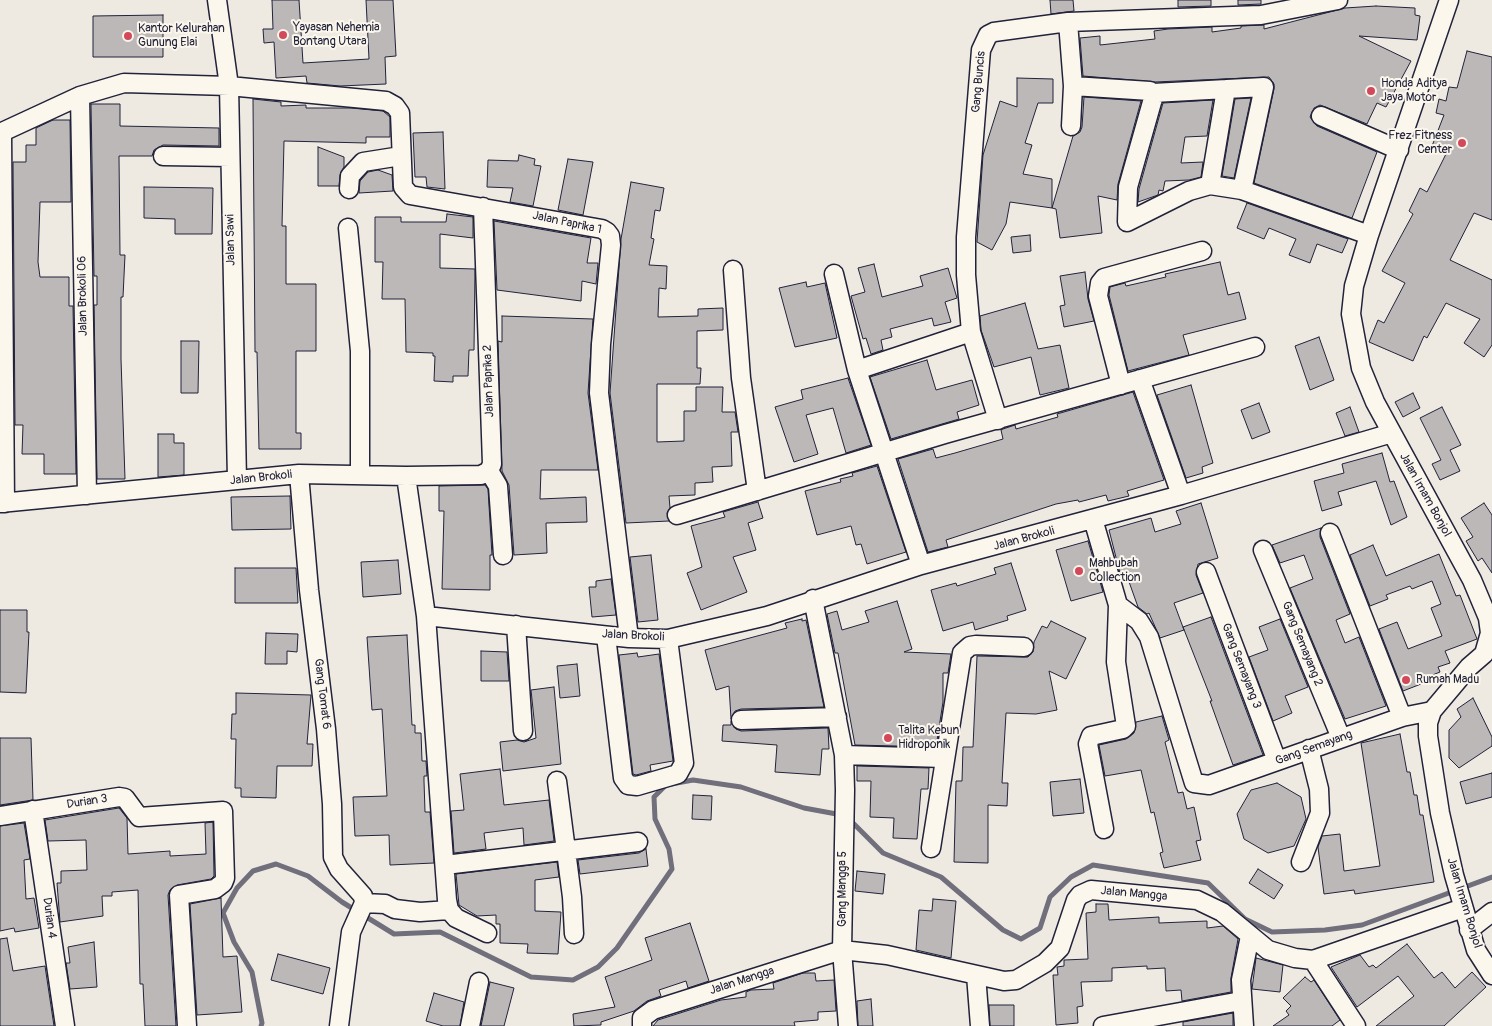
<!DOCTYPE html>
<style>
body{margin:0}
canvas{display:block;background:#eeeae2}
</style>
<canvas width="1492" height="1026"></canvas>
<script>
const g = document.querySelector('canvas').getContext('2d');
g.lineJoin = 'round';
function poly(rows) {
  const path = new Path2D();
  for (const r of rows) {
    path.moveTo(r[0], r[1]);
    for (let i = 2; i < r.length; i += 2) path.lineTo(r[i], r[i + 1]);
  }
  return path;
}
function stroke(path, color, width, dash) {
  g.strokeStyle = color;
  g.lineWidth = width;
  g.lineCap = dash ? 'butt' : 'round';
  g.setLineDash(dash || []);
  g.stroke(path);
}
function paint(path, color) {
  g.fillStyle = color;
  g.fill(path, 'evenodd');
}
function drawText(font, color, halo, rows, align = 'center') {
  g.font = font + ' Pangolin,sans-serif';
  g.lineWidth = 4;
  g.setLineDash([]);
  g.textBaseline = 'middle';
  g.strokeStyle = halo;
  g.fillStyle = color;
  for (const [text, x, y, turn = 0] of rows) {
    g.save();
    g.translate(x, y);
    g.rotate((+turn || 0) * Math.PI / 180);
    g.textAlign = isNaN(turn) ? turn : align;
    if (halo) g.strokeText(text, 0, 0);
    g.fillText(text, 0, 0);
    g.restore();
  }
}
stroke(poly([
 [849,819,883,853,941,877,1003,930,1021,939,1040,928,1050,897,1071,877,1093,865,1208,883,1245,919,1272,932,1325,930,1362,925,1492,877],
 [261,1026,262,1023,252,972,234,942,223,913,237,888,253,871,276,864,308,876,342,902,394,934,440,932,531,977,573,980,598,967,617,948,672,869,669,849,655,819,654,797,666,785,693,780,741,787,804,808,842,815]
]), '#716f7c', 5);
const building = poly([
 [272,0,299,0,303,63,369,59,366,0,393,0,396,56,385,57,386,84,340,86,307,83,306,76,276,78,274,42,264,43,263,29,273,29,272,0],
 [1050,0,1073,0,1074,11,1051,14,1050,0],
 [1178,0,1211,0,1211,6,1178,7,1178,0],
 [1238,0,1261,0,1261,4,1238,5,1238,0],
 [1376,6,1415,8,1415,15,1420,16,1417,40,1359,36,1411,61,1386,107,1377,103,1367,124,1320,105,1314,108,1310,117,1317,126,1377,152,1352,218,1254,183,1274,89,1274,84,1269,77,1155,82,1083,76,1080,38,1100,36,1100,45,1155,39,1154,31,1168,29,1212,27,1212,32,1241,28,1241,26,1264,25,1264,29,1345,8,1376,6],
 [163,15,163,57,93,57,93,16,163,15],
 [1467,51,1492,57,1492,220,1474,213,1450,260,1492,280,1492,345,1484,357,1464,343,1480,319,1446,303,1427,338,1424,336,1413,361,1369,342,1378,320,1384,323,1405,283,1382,271,1413,214,1409,211,1420,188,1427,192,1447,152,1432,146,1444,115,1436,113,1439,99,1446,101,1449,87,1457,88,1467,51],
 [1017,78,1053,79,1053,103,1038,103,1025,143,1032,145,1023,174,1052,179,1052,208,1010,202,1006,224,992,250,977,242,983,155,1000,101,1017,107,1017,78],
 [1084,97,1141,101,1118,184,1117,200,1098,196,1102,233,1060,238,1056,209,1052,208,1073,136,1080,132,1082,127,1084,97],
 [1251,98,1234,178,1222,176,1235,99,1251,98],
 [253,99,281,102,281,106,306,105,306,108,351,108,383,111,390,117,390,137,366,137,366,143,284,141,282,226,286,226,286,284,316,284,316,351,296,351,296,433,301,433,301,449,259,449,257,352,255,352,253,99],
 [1213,100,1207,136,1185,137,1181,163,1203,162,1201,177,1189,180,1165,181,1163,191,1159,190,1158,195,1138,202,1139,189,1163,103,1213,100],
 [91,104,120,104,120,126,219,128,219,146,163,145,154,150,152,156,119,156,120,255,125,255,123,297,121,297,121,359,125,479,97,479,94,305,97,305,97,276,94,276,91,104],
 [53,120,70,120,71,202,40,202,38,262,40,277,69,277,69,306,73,306,76,474,44,474,44,454,22,454,23,425,15,425,13,162,26,162,26,145,36,145,36,128,53,120],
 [443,132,445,189,427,187,426,177,415,177,413,133,443,132],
 [318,147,344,157,344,167,340,175,339,186,318,186,318,147],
 [519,155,535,159,534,165,541,166,533,206,510,202,513,188,487,187,488,160,518,161,519,155],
 [568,159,593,162,583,215,558,210,568,159],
 [378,170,392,175,393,191,359,193,360,181,368,172,378,170],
 [631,182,664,188,660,211,655,210,651,238,654,239,649,265,667,266,666,289,659,288,658,317,698,316,698,309,723,308,723,330,697,331,697,368,701,368,700,384,657,384,657,442,684,441,684,411,696,411,696,387,723,387,722,412,735,412,738,432,731,432,732,466,712,467,713,482,695,483,695,495,669,496,670,508,667,513,669,521,626,523,610,393,621,239,631,182],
 [144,187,213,188,212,234,175,234,175,219,144,218,144,187],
 [1247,203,1348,239,1342,253,1317,244,1310,263,1289,255,1296,239,1269,228,1264,239,1237,228,1247,203],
 [447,214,473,217,473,238,440,234,440,268,475,269,474,350,469,350,468,376,453,376,453,382,434,381,435,356,433,356,433,353,406,352,405,299,382,299,383,262,375,262,375,217,401,217,401,222,446,222,447,214],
 [494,221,591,238,587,263,598,263,596,284,582,281,581,301,497,290,494,221],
 [1030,235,1031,251,1013,253,1011,237,1030,235],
 [1220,262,1228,295,1239,292,1246,319,1183,335,1189,355,1128,371,1109,295,1110,287,1125,283,1126,286,1166,277,1165,274,1220,262],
 [874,264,882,297,923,286,920,276,948,268,957,298,945,302,951,322,934,326,932,318,890,329,892,337,881,340,883,350,871,354,866,338,863,339,851,296,865,292,858,268,874,264],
 [1085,272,1088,299,1094,321,1064,327,1060,306,1065,305,1060,276,1085,272],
 [806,282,807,287,825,283,837,338,795,347,779,288,806,282],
 [1025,303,1038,349,1060,345,1069,388,1040,395,1031,357,994,367,981,330,980,316,1025,303],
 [502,316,593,319,588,393,598,470,541,470,540,499,586,497,587,522,546,523,547,553,514,555,509,485,502,471,498,341,502,342,502,316],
 [1319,337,1334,380,1310,390,1295,346,1319,337],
 [181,341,199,341,198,393,181,393,181,341],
 [927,360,936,390,972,380,979,405,957,412,959,419,891,439,870,377,927,360],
 [848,378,871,445,846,453,833,408,806,415,818,454,794,462,775,407,803,399,801,390,848,378],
 [1191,385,1213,463,1202,467,1203,473,1186,478,1157,395,1191,385],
 [1133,392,1164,480,1127,491,1129,496,1108,501,1106,495,1079,502,1078,500,1056,504,946,540,948,547,928,552,898,459,933,449,936,458,955,453,1003,439,1001,430,1003,429,1015,425,1016,429,1058,417,1057,414,1133,392],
 [1413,393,1420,408,1403,417,1395,402,1413,393],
 [1259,403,1270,432,1252,439,1241,410,1259,403],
 [1350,407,1359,432,1345,436,1336,413,1350,407],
 [1442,407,1461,445,1450,450,1460,471,1440,480,1432,464,1441,460,1420,418,1442,407],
 [158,434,174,434,174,443,184,443,184,475,158,477,158,434],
 [1382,453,1390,482,1394,481,1407,517,1391,525,1376,481,1338,492,1342,505,1322,511,1314,481,1344,473,1342,464,1382,453],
 [877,466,906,552,867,564,861,544,856,545,851,526,817,535,805,491,841,482,840,479,853,476,852,473,877,466],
 [485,485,488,489,492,555,490,555,490,590,442,589,444,511,439,511,439,486,485,485],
 [290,496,291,529,232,530,231,497,290,496],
 [758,502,763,518,748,523,756,550,733,557,747,592,701,610,687,573,702,567,691,526,725,517,723,512,758,502],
 [1201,503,1218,558,1198,564,1196,575,1203,593,1174,603,1184,630,1160,638,1149,613,1147,614,1138,607,1128,579,1122,581,1109,530,1151,518,1155,532,1181,524,1176,511,1201,503],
 [1484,503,1492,515,1492,573,1482,558,1478,561,1466,541,1473,537,1461,518,1484,503],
 [1321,528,1320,537,1350,614,1336,620,1345,643,1359,637,1386,706,1345,719,1290,588,1313,579,1304,555,1280,563,1272,545,1321,528],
 [1088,541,1103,592,1071,601,1056,550,1088,541],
 [1373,545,1386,576,1439,554,1456,596,1460,595,1477,639,1445,651,1450,663,1438,667,1440,672,1420,680,1421,684,1403,691,1379,629,1397,622,1408,649,1442,636,1431,608,1441,604,1432,581,1412,589,1410,586,1386,595,1388,599,1370,606,1350,555,1373,545],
 [651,555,658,620,638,622,630,557,651,555],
 [398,560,401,594,363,597,361,562,398,560],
 [1011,563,1026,610,1007,616,1008,620,975,630,973,622,943,631,931,590,956,583,957,586,996,574,994,568,1011,563],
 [235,568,296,568,298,603,235,603,235,568],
 [611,579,616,615,592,617,589,587,596,587,596,581,611,579],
 [897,601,912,649,904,652,951,654,948,673,943,673,943,702,936,747,855,745,838,653,835,653,827,614,837,611,842,630,869,622,865,611,897,601],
 [0,610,27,610,27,632,29,632,26,693,0,692,0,610],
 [1211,617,1263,755,1233,765,1210,701,1212,701,1183,627,1211,617],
 [802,619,802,621,806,620,824,707,741,709,735,711,731,719,729,686,716,690,705,650,787,628,785,623,802,619],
 [1280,619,1308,687,1285,696,1292,713,1273,721,1249,657,1268,650,1259,627,1280,619],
 [1051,621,1086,638,1066,679,1049,671,1057,710,1036,714,1006,713,1002,783,1008,783,1007,806,988,805,988,863,954,862,956,781,962,781,963,747,973,747,977,656,1028,657,1033,652,1034,642,1042,626,1047,628,1051,621],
 [266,633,298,634,297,652,287,651,287,664,265,664,266,633],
 [407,635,412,725,415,725,415,733,421,733,422,761,426,761,427,776,424,776,424,781,425,812,430,812,434,863,390,865,389,835,355,836,353,797,387,796,382,709,372,710,367,637,407,635],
 [481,651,507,652,509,681,481,681,481,651],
 [637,653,638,657,659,654,673,761,650,765,651,771,636,775,633,774,619,655,637,653],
 [577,664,580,696,560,698,557,666,577,664],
 [554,687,561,764,503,771,500,742,517,740,524,742,536,738,531,690,554,687],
 [236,693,311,695,307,744,313,744,312,766,277,766,276,798,241,797,241,788,235,788,236,739,231,739,232,714,236,714,236,693],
 [1473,698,1492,737,1492,746,1459,768,1449,758,1449,730,1461,717,1457,709,1473,698],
 [1162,716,1169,740,1165,742,1178,793,1183,792,1187,809,1194,807,1201,840,1196,841,1201,860,1164,868,1160,853,1163,852,1154,812,1151,813,1141,770,1105,776,1099,745,1126,739,1134,733,1136,722,1162,716],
 [731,722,736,729,741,731,828,728,829,749,822,749,820,775,775,772,777,745,722,741,723,725,731,725,731,722],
 [1400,734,1407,772,1410,772,1414,795,1417,795,1420,815,1423,815,1434,882,1355,894,1354,890,1324,894,1318,847,1322,836,1340,834,1344,871,1380,866,1361,743,1400,734],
 [0,738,31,738,33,800,0,805,0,738],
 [857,766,929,768,928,789,921,789,917,839,893,838,894,818,870,817,871,781,857,781,857,766],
 [500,769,504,805,549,800,554,841,524,845,523,828,484,833,486,849,454,853,451,811,464,810,460,774,500,769],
 [1492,773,1492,797,1466,804,1460,782,1492,773],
 [1080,779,1084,813,1053,816,1050,782,1080,779],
 [1277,783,1301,797,1306,819,1294,846,1268,853,1244,839,1237,814,1251,790,1277,783],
 [693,795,712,796,711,820,692,819,693,795],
 [119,808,127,818,128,854,170,851,170,856,206,854,205,823,213,822,214,876,211,879,177,885,170,890,168,895,176,1026,145,1026,143,984,140,984,138,890,112,892,112,896,102,896,103,916,60,922,57,883,61,883,61,871,87,870,86,840,48,841,45,820,119,808],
 [24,823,30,859,24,860,26,899,34,898,39,928,15,932,14,928,0,931,0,826,24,823],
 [646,849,648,866,580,874,578,860,639,853,646,849],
 [557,862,559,877,535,880,535,911,561,912,558,954,527,953,528,944,500,943,500,924,496,924,496,915,477,916,459,905,456,874,557,862],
 [1258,869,1283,885,1274,899,1249,883,1258,869],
 [857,871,885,874,883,894,855,891,857,871],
 [221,898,223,957,237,956,242,1012,197,1015,190,904,221,898],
 [933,899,956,901,951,958,916,950,919,910,932,911,933,899],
 [1096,904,1108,904,1109,920,1159,917,1159,923,1207,921,1207,928,1223,926,1238,939,1231,978,1231,992,1182,1001,1181,990,1166,991,1165,968,1147,969,1147,966,1112,968,1112,981,1081,982,1083,1006,1077,1007,1078,1023,1056,1025,1053,975,1058,975,1057,967,1064,966,1064,960,1088,959,1086,913,1096,912,1096,904],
 [690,923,709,981,688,988,686,981,659,990,661,996,647,1001,634,1011,601,1022,601,1025,574,1026,573,1014,615,1007,605,977,652,960,645,938,690,923],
 [7,938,13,971,45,966,54,1026,0,1026,0,939,7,938],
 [94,942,97,987,70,989,66,963,70,963,68,947,94,942],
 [1407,944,1434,978,1442,972,1455,988,1472,972,1486,987,1444,1026,1376,1026,1414,996,1398,976,1357,1007,1331,967,1360,955,1369,967,1373,965,1376,968,1407,944],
 [278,954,330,968,323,994,271,980,278,954],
 [1256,958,1283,965,1280,992,1252,989,1256,958],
 [803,973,815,973,816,981,834,980,836,1011,818,1012,818,1020,794,1022,795,1026,653,1026,658,1020,721,1000,746,997,746,992,751,990,774,989,773,983,803,973],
 [1305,977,1311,982,1314,980,1340,1020,1332,1026,1273,1026,1289,1015,1286,1011,1291,1006,1283,998,1305,977],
 [490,982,514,988,504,1026,481,1026,490,982],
 [434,993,464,1002,460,1026,443,1026,426,1021,434,993],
 [871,999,873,1026,858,1026,857,1001,871,999],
 [989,1005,1014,1005,1014,1026,990,1026,989,1005],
 [1233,1013,1233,1026,1183,1026,1183,1022,1233,1013]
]);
paint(building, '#bcb8b8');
stroke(building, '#22223b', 1);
const minor = poly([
 [217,0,229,86,237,480],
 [1449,0,1369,235,1354,286,1351,314,1361,368,1375,402,1472,580,1488,618,1490,633,1484,654,1469,667,1432,711,1428,723,1428,736,1440,813,1454,875,1476,950,1492,975],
 [1068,22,1073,86,1071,126],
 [1073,86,1150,91,1154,95,1128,187,1127,222,1189,191,1210,185,1242,190,1369,235],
 [1153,93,1264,87,1242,190],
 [80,96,87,495],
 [1321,116,1399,150],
 [0,133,80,96,124,83,229,86,386,101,395,106,400,113,403,187,410,195,602,229,607,232,610,236,611,245,601,344,599,393,629,638],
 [2,133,5,503],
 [163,156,230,157],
 [1210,185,1226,89],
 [349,189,350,176,363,162,401,156],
 [348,228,360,351,360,475],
 [733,270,741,378,757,491],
 [834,274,857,370,921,565],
 [857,370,971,332],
 [1140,379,1181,495],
 [1121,385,1098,296,1100,283,1104,278,1202,251],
 [998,420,971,332,966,275,966,237,981,50,988,35,994,32,1068,22,1261,15,1338,0],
 [489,471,498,486,503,555],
 [299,474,309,590,326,729,332,804,333,857,339,869,363,896,364,903],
 [406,476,481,475,489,471,492,464,483,207],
 [0,503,299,474,406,476,426,616,629,638,668,639,767,616,921,565,1181,495,1392,433],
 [677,515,945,434,1255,347],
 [1093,519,1118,605,1139,621,1149,637,1194,783,1209,785,1402,717,1432,711],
 [1330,533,1402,717],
 [1263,550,1341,738],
 [1206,572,1277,761],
 [813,599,844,755,845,790,842,950,848,1026],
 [426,616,447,900,449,910,456,918,487,933],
 [516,625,523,731],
 [606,636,623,778,628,785,637,786,678,774,684,763,668,639],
 [741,720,837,717],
 [844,755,944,758],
 [557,781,572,897,574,934],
 [33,810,65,1026],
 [0,816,119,797,125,798,139,817,223,811,225,878,223,883,215,889,179,895,187,1026],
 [1104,829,1088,744,1091,736,1123,729,1126,726,1116,662,1118,605],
 [931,848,962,653,970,646,976,645,1024,647],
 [1301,862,1320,813,1319,789,1309,749],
 [445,865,638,842],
 [364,903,385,904,395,909,420,912,449,910],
 [1469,930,1492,912],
 [1313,960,1356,1026],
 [976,975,980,1026],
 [339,1026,351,932,364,903],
 [470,1026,479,982],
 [642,1026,642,1018,653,1010,842,950,887,955,1004,981,1016,980,1045,963,1060,948,1076,900,1080,895,1091,890,1197,900,1222,912,1268,950,1295,958,1313,960,1463,908],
 [1103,1026,1241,1001],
 [1244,1026,1241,980,1250,936]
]);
stroke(minor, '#22223b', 21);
stroke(minor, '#fbf7ec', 18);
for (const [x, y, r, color] of [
 [283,35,5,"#d1495b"],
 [128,36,5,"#d1495b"],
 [1371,91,5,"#d1495b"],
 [1462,143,5,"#d1495b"],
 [1079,571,5,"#d1495b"],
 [1406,680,5,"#d1495b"],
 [888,738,5,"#d1495b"]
]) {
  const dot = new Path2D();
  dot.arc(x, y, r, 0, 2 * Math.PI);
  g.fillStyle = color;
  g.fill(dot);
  stroke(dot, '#fbf7ec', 2);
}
drawText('12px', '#22223b', '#fbf7ec', [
 ["Yayasan Nehemia",293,28],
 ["Bontang Utara",293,42],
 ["Kantor Kelurahan",138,29],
 ["Gunung Elai",138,43],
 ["Honda Aditya",1381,84],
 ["Jaya Motor",1381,98],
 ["Frez Fitness",1452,136,"right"],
 ["Center",1452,150,"right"],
 ["Mahbubah",1089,564],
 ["Collection",1089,578],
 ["Rumah Madu",1416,680],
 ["Talita Kebun",898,731],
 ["Hidroponik",898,745]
], 'left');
drawText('12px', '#22223b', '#fbf7ec', [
 ["Gang Buncis",979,82,-85],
 ["Jalan Paprika 1",567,223,12],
 ["Jalan Sawi",231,240,-91],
 ["Jalan Brokoli 06",83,296,-91],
 ["Jalan Paprika 2",489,381,-92],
 ["Jalan Brokoli",261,478,-6],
 ["Jalan Imam Bonjol",1425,495,61],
 ["Jalan Brokoli",1024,539,-15],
 ["Jalan Brokoli",633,636,3],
 ["Gang Semayang 2",1302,644,68],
 ["Gang Semayang 3",1241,666,69],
 ["Gang Tomat 6",322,694,83],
 ["Gang Semayang",1314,748,-20],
 ["Durian 3",87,802,-9],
 ["Gang Mangga 5",843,889,-90],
 ["Jalan Mangga",1134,894,5],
 ["Jalan Imam Bonjol",1464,903,73],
 ["Durian 4",49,918,82],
 ["Jalan Mangga",742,981,-18]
]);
</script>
